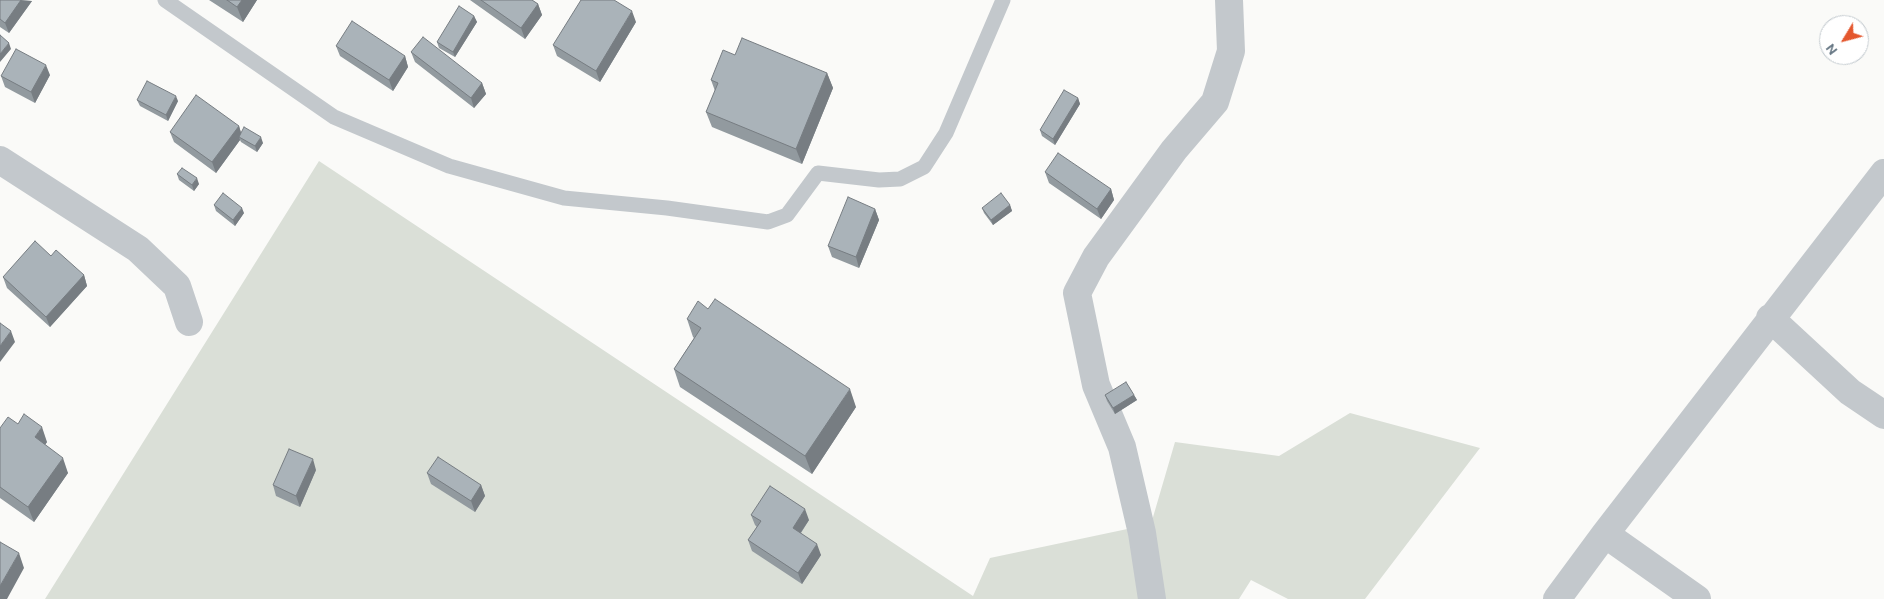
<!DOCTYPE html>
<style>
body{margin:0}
#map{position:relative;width:1884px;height:599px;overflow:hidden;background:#fafaf8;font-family:Overpass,sans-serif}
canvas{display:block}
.north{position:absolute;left:1819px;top:15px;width:50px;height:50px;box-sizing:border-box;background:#fff;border:1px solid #c1c8cd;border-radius:50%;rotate:233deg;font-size:14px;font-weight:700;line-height:20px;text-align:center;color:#657683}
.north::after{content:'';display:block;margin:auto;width:18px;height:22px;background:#e4572e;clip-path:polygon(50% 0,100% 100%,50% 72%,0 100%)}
</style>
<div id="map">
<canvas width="1884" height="599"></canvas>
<div class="north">N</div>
</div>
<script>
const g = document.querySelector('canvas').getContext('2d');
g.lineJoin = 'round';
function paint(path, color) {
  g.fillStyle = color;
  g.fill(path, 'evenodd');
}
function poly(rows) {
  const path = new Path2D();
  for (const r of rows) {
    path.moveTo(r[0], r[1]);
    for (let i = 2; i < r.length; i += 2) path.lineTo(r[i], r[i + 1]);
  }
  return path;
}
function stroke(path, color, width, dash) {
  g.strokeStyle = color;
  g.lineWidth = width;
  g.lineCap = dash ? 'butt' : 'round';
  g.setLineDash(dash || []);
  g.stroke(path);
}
paint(poly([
 [319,161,973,596,990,558,1151,524,1175,442,1279,456,1350,413,1480,448,1365,599,1288,599,1251,580,1239,599,45,599]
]), '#dadfd7');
stroke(poly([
 [165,0,334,117,449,166,564,198,667,208,768,222,787,215,818,173,879,180,900,179,924,167,946,133,1003,0]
]), '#c3c8cc', 15);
stroke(poly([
 [0,160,138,249,177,286,189,322],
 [1770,318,1850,392,1884,415],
 [1605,534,1697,599],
 [1152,599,1142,533,1122,447,1096,385,1077,293,1096,257,1174,150,1215,102,1231,51,1229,0],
 [1557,599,1605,534,1884,173]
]), '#c3c8cc', 28);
paint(poly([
 [0,0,32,1,9,33,0,27],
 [209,0,257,0,243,22],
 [470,0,532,0,538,4,542,15,525,39],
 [474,16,477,22,455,57,439,48,437,42],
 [636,22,600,82,557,56,553,45],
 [336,46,405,56,408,67,393,91,340,56],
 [411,52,482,83,486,94,474,108,415,62],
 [735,55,827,73,833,88,802,164,712,127,706,112,715,91,711,80],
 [50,75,35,103,5,87,1,76],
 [1078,98,1080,104,1055,145,1042,136,1040,130],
 [137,100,178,101,168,121,140,106],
 [239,126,241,133,263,143,257,152,241,142,240,140,216,173,174,142,170,132],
 [1045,172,1111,189,1114,200,1101,219,1049,183],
 [177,174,199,184,194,191,179,180],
 [214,205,244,213,235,226,216,211],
 [1010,205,1012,211,993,225,984,213,982,208],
 [875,209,879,220,859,268,832,257,828,246],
 [51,256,84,275,87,286,50,327,7,288,3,277],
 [687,319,856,407,812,474,680,387,674,369,694,338,693,337],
 [1105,395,1134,395,1137,400,1115,414,1107,401],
 [18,424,47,442,45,445,68,473,34,522,0,498,0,428],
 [316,470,300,507,276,496,273,485],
 [427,473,481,485,485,496,475,512,431,484],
 [751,515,809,520,801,533,821,555,802,584,752,551,748,540,757,527,755,525]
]), '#929a9f');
paint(poly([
 [21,0,32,1,9,33,5,23],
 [242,0,257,0,243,22,237,7],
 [538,4,542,15,525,39,521,28],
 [632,11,636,22,600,82,596,71],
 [474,16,477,22,455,57,453,52],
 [9,43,11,49,0,62,0,54],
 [405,56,408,67,393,91,389,80],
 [46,65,50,75,35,103,31,92],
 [827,73,833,88,802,164,796,149],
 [482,83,486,94,474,108,471,98],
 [176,96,178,101,168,121,166,115],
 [1078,98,1080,104,1055,145,1053,139],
 [239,126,242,136,239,137,240,140,216,173,212,162],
 [261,137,263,143,257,152,255,146],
 [197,178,199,184,194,191,192,185],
 [1111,189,1114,200,1101,219,1097,209],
 [1010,205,1012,211,993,225,991,220],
 [242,208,244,213,235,226,233,220],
 [875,209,879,220,859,268,856,257],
 [84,275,87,286,50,327,46,317],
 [11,331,15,342,0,362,0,346],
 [850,389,856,407,812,474,805,456],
 [1134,395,1137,400,1115,414,1113,408],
 [42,427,47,442,40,452,35,437],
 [63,458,68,473,34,522,28,507],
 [313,459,316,470,300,507,296,496],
 [481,485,485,496,475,512,471,501],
 [805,509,809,520,797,538,793,528],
 [817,544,821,555,802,584,798,573],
 [19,553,24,568,7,599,0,599,0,586]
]), '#777d82');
const building = poly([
 [0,0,21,0,5,23,0,19,0,0],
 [227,0,242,0,237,7,227,0],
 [481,0,532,0,538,4,521,28,481,0],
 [581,0,614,0,632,11,596,71,553,45,581,0],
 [459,6,474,16,453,52,437,42,459,6],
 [352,21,405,56,389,80,336,46,352,21],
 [0,35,9,43,0,54,0,35],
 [423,37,482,83,471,98,411,52,423,37],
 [742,38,827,73,796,149,706,112,718,83,711,80,723,50,735,55,742,38],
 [16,49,46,65,31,92,1,76,16,49],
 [147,81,176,96,166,115,137,100,147,81],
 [1064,90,1078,98,1053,139,1040,130,1064,90],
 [196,95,239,126,212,162,170,132,196,95],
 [244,127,261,137,255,146,239,137,244,127],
 [1058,153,1111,189,1097,209,1045,172,1058,153],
 [182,168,197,178,192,185,177,174,182,168],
 [223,193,242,208,233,220,214,205,223,193],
 [1001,193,1010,205,991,220,982,208,1001,193],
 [848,197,875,209,856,257,828,246,848,197],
 [35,241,51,256,56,250,84,275,46,317,3,277,35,241],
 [715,299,850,389,805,456,674,369,701,328,687,319,698,301,708,309,715,299],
 [0,323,11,331,0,346,0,323],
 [1126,382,1134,395,1113,408,1105,395,1126,382],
 [24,414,42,427,35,437,63,458,28,507,0,487,0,428,8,417,18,424,24,414],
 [289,449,313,459,296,496,273,485,289,449],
 [438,457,481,485,471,501,427,473,438,457],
 [770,486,805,509,793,528,817,544,798,573,748,540,761,521,751,515,770,486],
 [0,542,19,553,0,586,0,542]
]);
paint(building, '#aab3b9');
stroke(building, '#777d82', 1);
</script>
